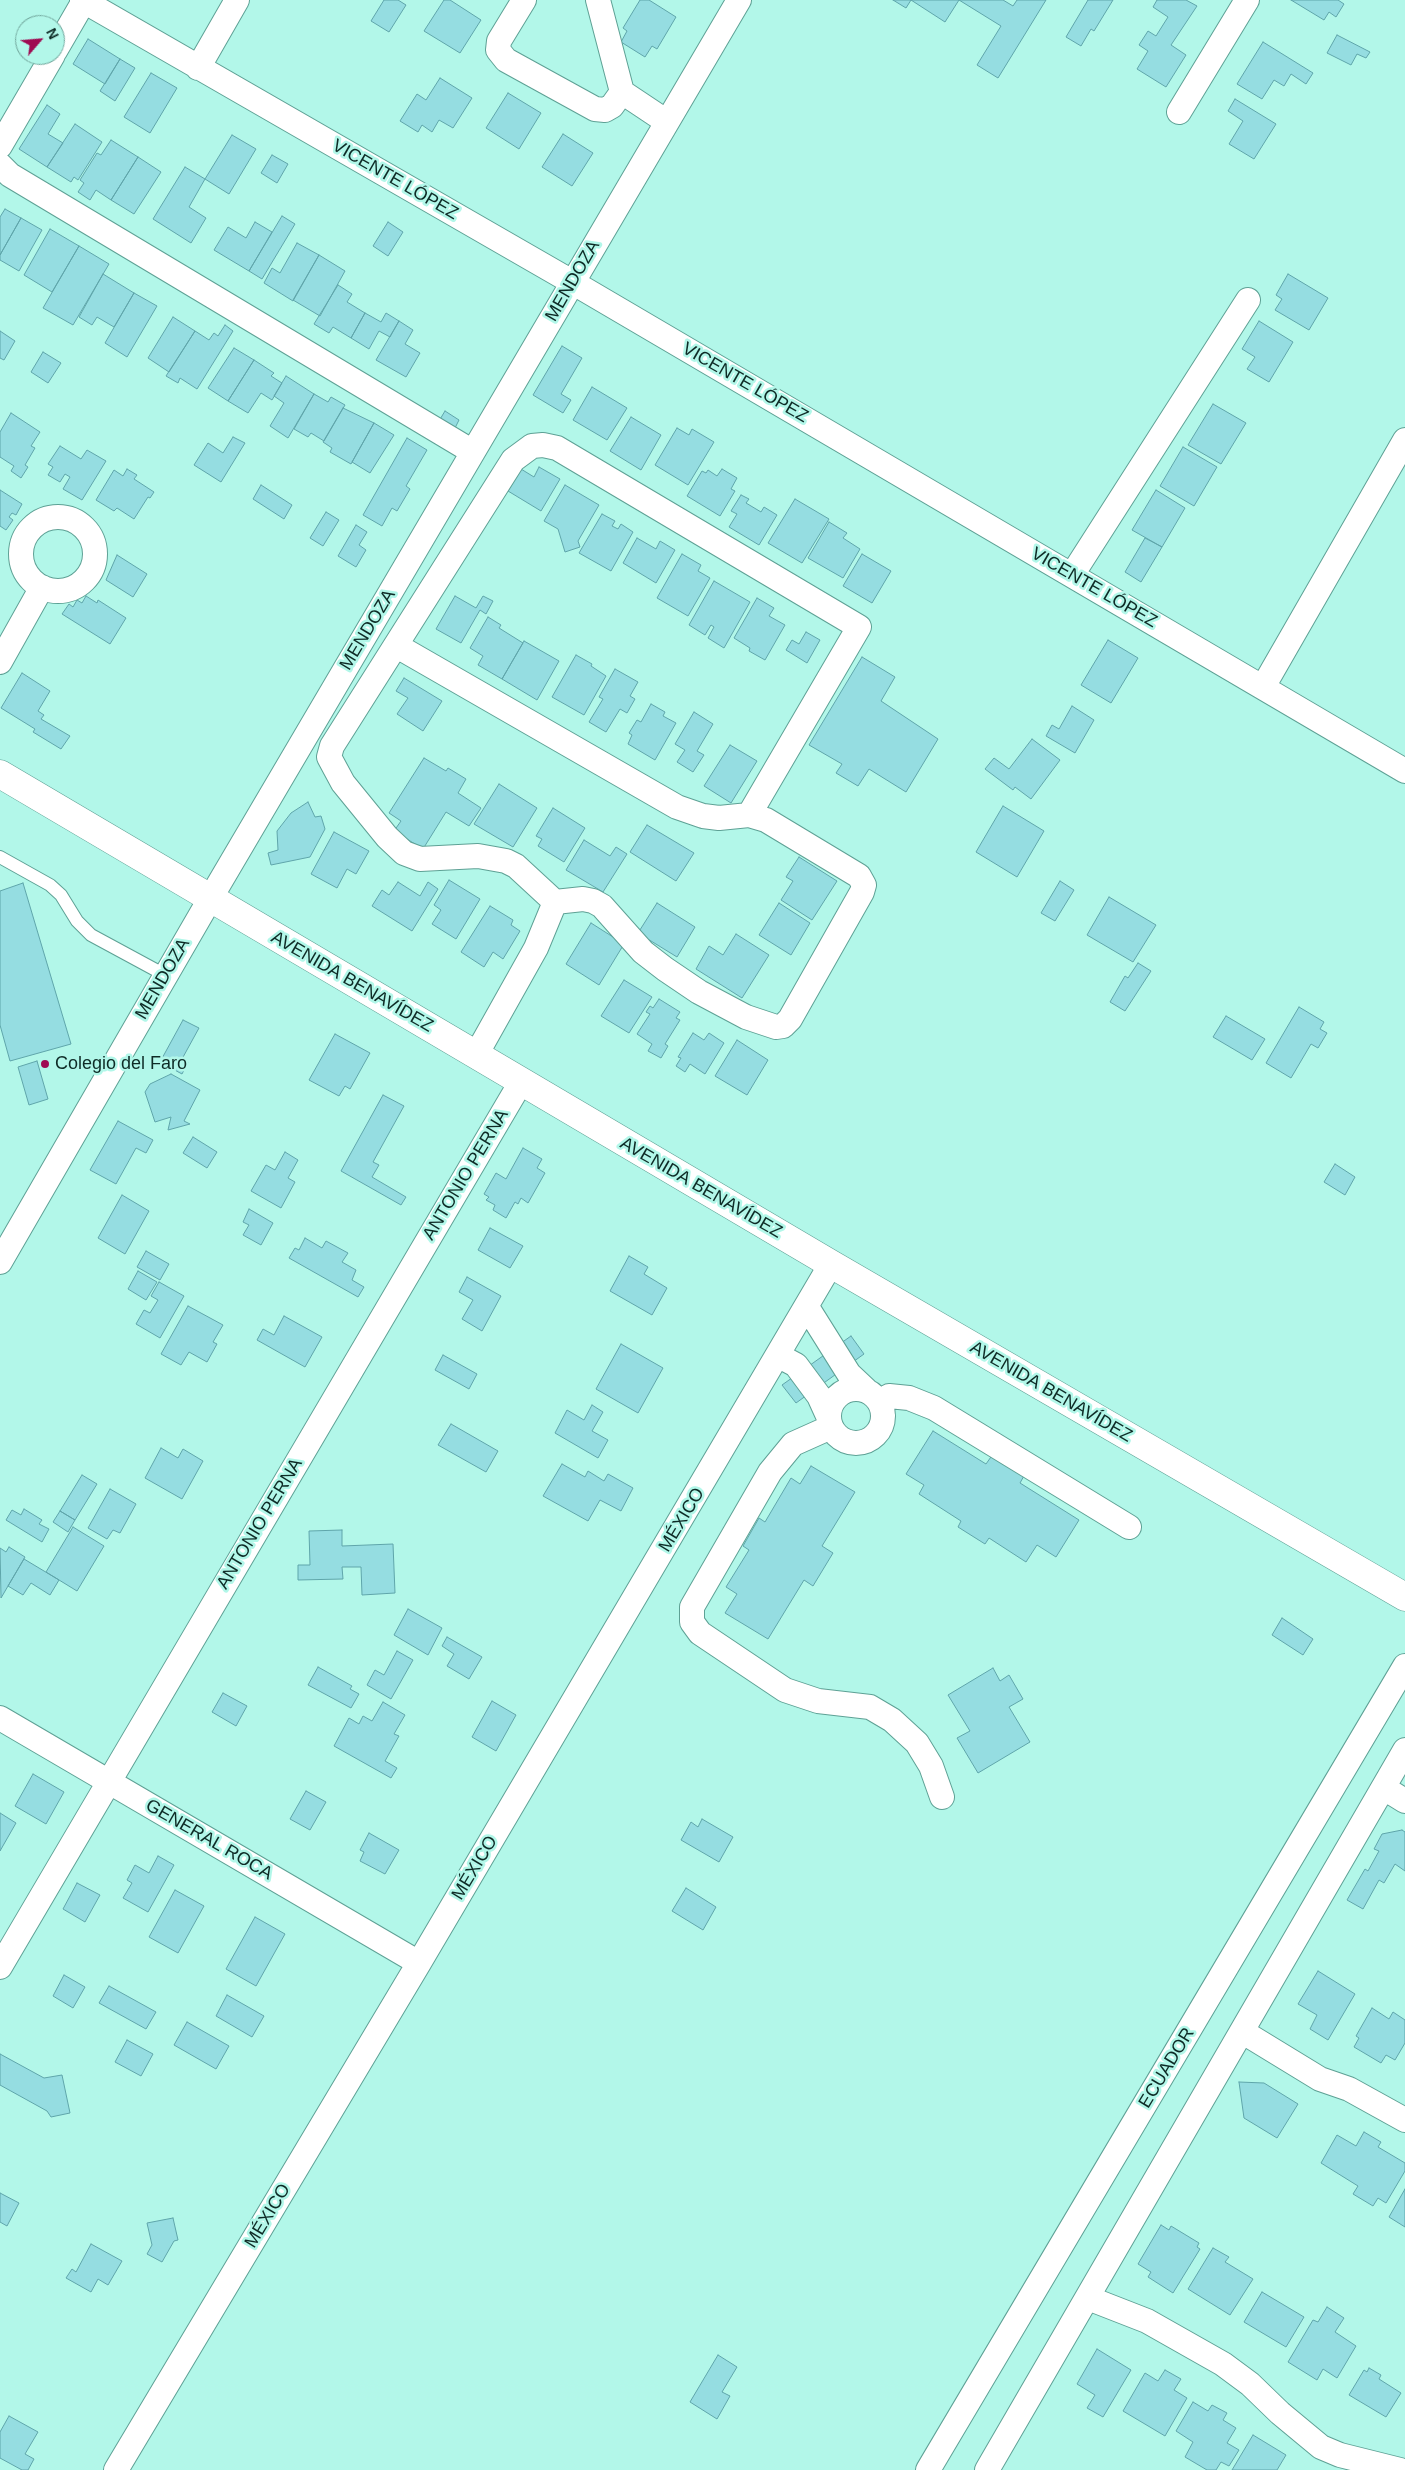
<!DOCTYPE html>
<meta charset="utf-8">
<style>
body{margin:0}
#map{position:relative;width:1405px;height:2470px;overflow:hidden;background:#b2f7e9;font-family:Helvetica,sans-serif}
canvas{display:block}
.north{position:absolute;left:15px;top:15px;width:50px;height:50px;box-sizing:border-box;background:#b2f7e9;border:1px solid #70a59b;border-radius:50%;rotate:63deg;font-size:14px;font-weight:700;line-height:20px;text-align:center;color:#0e2b26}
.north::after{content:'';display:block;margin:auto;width:18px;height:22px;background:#9f0b52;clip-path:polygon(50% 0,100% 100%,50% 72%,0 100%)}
</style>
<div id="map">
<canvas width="1405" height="2470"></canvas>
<div class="north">N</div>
</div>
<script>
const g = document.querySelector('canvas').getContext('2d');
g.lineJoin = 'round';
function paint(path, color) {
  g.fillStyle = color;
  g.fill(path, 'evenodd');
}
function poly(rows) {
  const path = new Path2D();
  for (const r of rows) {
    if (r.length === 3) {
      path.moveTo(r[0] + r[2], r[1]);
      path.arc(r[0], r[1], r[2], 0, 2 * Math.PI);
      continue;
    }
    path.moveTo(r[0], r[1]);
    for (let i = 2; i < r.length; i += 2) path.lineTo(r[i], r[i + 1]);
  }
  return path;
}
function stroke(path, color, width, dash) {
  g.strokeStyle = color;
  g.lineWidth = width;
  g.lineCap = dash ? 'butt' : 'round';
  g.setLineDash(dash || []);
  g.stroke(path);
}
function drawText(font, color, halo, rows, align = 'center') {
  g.font = font + ' Helvetica,sans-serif';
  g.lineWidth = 5;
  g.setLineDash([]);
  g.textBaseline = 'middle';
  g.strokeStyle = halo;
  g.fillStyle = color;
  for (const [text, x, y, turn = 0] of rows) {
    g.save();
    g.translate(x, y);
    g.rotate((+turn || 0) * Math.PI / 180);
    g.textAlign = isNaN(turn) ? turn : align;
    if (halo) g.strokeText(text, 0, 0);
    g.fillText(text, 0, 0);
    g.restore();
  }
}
const building = poly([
 [384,0,398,0,406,5,389,32,371,21,384,0],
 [444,0,450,0,481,20,460,53,424,31,444,0],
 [640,0,649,0,676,17,657,49,652,46,645,57,621,42,627,31,623,28,640,0],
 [893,0,1003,0,1013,6,1017,0,1046,0,998,78,977,65,1001,26,959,0,945,22,911,0,906,8,893,0],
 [1088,0,1113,0,1094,31,1091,29,1081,46,1066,37,1088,0],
 [1157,0,1186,0,1197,6,1171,45,1186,55,1166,87,1137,69,1148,51,1139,45,1148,31,1156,36,1168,17,1153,7,1157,0],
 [1291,0,1338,0,1344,4,1336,17,1329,12,1324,20,1291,0],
 [1337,35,1370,52,1366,58,1357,54,1351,65,1327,53,1337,35],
 [88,39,120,59,105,84,73,64,88,39],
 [1263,42,1313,73,1306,84,1291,74,1284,86,1274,80,1262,99,1237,84,1263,42],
 [120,59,135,68,115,101,100,91,120,59],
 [151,73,177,88,150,133,124,117,151,73],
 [440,78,472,98,453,128,439,120,432,132,422,125,418,132,400,121,417,94,426,100,440,78],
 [508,93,541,113,519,149,486,128,508,93],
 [1235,99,1276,124,1254,159,1229,144,1243,121,1228,111,1235,99],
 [47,105,60,114,48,134,63,143,47,167,19,149,47,105],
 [75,124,102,142,78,180,74,177,71,182,47,167,75,124],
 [563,134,593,153,572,186,542,167,563,134],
 [232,135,256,149,229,194,205,179,232,135],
 [111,140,138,157,111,200,96,190,90,200,78,192,84,183,80,180,97,153,101,155,111,140],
 [272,155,288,164,277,183,261,173,272,155],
 [138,157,161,172,134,214,111,200,138,157],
 [185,167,205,179,189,207,206,218,191,243,153,219,185,167],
 [5,209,21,218,0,255,0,217,5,209],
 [282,216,295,224,262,279,249,271,282,216],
 [21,218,42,230,19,271,0,260,0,255,21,218],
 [255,222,272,232,249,271,214,250,228,227,246,238,255,222],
 [388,222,403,232,388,256,373,246,388,222],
 [50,229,79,246,52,292,24,275,50,229],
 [297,243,319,255,293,301,264,283,272,268,280,273,297,243],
 [79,246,109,264,73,325,43,308,79,246],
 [319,255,345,271,320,316,293,300,319,255],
 [103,274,134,293,114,327,97,317,92,325,79,317,103,274],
 [1288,274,1328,298,1309,330,1275,310,1282,299,1276,295,1288,274],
 [338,285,352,294,347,302,365,313,351,338,333,327,329,333,314,324,338,285],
 [134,293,157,306,127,357,105,343,134,293],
 [365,313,381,322,386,313,399,321,390,337,379,331,369,349,351,338,365,313],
 [173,317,195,331,169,372,148,358,173,317],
 [399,321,413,330,405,344,420,353,406,377,376,360,399,321],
 [1259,321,1293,342,1269,382,1247,369,1255,357,1242,349,1259,321],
 [225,325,233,331,197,389,180,378,178,383,166,376,195,331,209,340,214,333,218,336,225,325],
 [0,331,15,341,4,360,0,358,0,331],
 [562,346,582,358,561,394,571,400,563,413,533,395,562,346],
 [234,348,254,360,228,401,208,388,234,348],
 [43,352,61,363,48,383,31,372,43,352],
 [254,360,274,373,271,376,282,383,272,400,261,393,248,413,228,401,254,360],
 [286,376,314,394,288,438,270,426,284,403,274,396,286,376],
 [592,387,627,408,607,440,573,420,592,387],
 [314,394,328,402,331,397,345,405,324,441,311,433,308,437,294,429,314,394],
 [1213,404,1246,423,1221,464,1188,445,1213,404],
 [343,408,374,423,351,464,330,452,332,448,323,442,343,408],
 [445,411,459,420,454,430,439,421,445,411],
 [11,413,40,432,31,446,35,448,25,465,28,467,21,478,11,471,14,466,0,457,0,432,11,413],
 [631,417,661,435,641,470,610,451,631,417],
 [374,423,394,435,370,473,352,462,374,423],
 [677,428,689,435,692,429,714,442,688,485,655,465,677,428],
 [233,437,245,443,221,482,194,465,208,443,223,453,233,437],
 [407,438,427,450,406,486,410,489,397,511,392,508,382,526,363,515,407,438],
 [60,446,81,459,87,450,106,461,82,500,63,489,70,477,65,474,60,482,48,475,53,467,48,464,60,446],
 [1183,447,1217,467,1194,506,1160,486,1183,447],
 [539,467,560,479,541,511,508,491,521,469,534,477,539,467],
 [127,469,137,475,134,479,154,492,150,498,148,497,134,519,117,508,114,511,96,500,114,470,123,476,127,469],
 [722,469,737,478,731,489,735,491,720,516,687,496,702,471,706,473,708,470,717,476,722,469],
 [261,485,292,505,284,519,253,499,261,485],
 [565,485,599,505,578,541,580,547,565,552,558,529,544,521,565,485],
 [0,490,22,504,16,515,12,513,9,517,13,520,6,530,0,526,0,490],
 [1156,490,1185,508,1162,547,1132,530,1156,490],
 [741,495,749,499,746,503,761,512,764,507,777,515,759,545,729,527,737,514,731,511,741,495],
 [795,499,829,519,802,563,768,543,795,499],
 [326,512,339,520,323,546,310,538,326,512],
 [602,514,615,521,612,526,618,529,621,524,633,532,611,571,579,553,602,514],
 [829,522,847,533,843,538,860,549,843,578,808,558,829,522],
 [356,525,367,532,359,545,366,550,356,567,338,556,356,525],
 [637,538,656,549,660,541,675,550,656,583,623,563,637,538],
 [1145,538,1162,547,1141,582,1125,572,1145,538],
 [682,554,701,565,698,571,710,578,688,616,657,598,682,554],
 [862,554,891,571,872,603,843,586,862,554],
 [117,555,147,574,133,597,106,580,117,555],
 [714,581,750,602,724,648,708,638,714,627,711,625,705,635,689,625,714,581],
 [86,596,97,603,98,600,126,618,110,644,62,614,69,604,73,607,77,600,82,603,86,596],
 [455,596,476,608,483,596,493,601,486,614,480,610,461,643,436,629,455,596],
 [757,598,774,608,769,616,785,625,765,660,749,651,750,648,734,638,757,598],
 [488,617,501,625,499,628,523,643,502,679,478,665,483,656,470,648,488,617],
 [806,632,820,640,807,663,786,650,792,640,799,644,806,632],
 [1108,640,1138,658,1111,703,1081,685,1108,640],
 [524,641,559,661,537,700,502,679,524,641],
 [576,655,592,664,591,666,606,676,584,715,552,697,576,655],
 [862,657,895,677,881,701,938,739,906,792,869,769,858,786,836,773,842,764,809,745,862,657],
 [615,669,638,682,630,696,635,699,627,713,620,709,606,732,589,722,603,699,599,697,615,669],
 [22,673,50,691,38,711,44,715,41,719,70,736,61,749,33,732,35,729,1,708,22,673],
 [404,678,442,701,423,731,397,714,408,698,396,691,404,678],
 [651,704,665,712,663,716,676,723,655,760,628,744,632,735,629,733,637,720,641,722,651,704],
 [1072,706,1094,720,1075,753,1046,736,1052,725,1059,729,1072,706],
 [694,712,713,724,697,751,704,755,693,772,677,762,685,750,675,744,694,712],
 [1032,739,1060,760,1031,799,1015,787,1013,790,985,769,994,758,1009,769,1032,739],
 [730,745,757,761,731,803,704,786,730,745],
 [424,758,446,771,448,768,466,779,458,793,481,808,469,826,446,812,423,849,394,831,401,821,389,813,424,758],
 [499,784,537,808,513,847,474,824,499,784],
 [308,802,315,817,321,816,325,829,310,857,271,865,268,853,278,850,277,831,291,813,308,802],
 [1003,806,1044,831,1017,877,976,852,1003,806],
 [553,808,585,828,564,862,538,846,542,839,536,836,553,808],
 [647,825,694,853,676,881,630,852,647,825],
 [334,832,369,851,356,874,347,869,337,888,311,874,334,832],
 [584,840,610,856,616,847,627,854,603,892,566,870,584,840],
 [799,857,837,881,812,920,781,900,793,881,786,877,799,857],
 [449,880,480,899,456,939,432,924,441,910,434,905,449,880],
 [1060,881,1074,890,1055,921,1041,913,1060,881],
 [398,882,420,896,428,882,438,889,412,931,372,906,382,890,389,895,398,882],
 [23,883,71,1044,10,1061,0,1025,0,891,23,883],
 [1109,897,1156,925,1133,962,1087,935,1109,897],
 [657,903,695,927,677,957,638,933,657,903],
 [779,903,810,923,791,955,759,935,779,903],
 [490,906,513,920,511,925,520,931,503,959,493,952,484,967,461,952,490,906],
 [591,923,624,944,599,985,566,964,591,923],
 [736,934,769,955,742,998,696,969,709,946,723,955,736,934],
 [1138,963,1151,971,1125,1011,1110,1002,1125,976,1128,978,1138,963],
 [624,980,652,997,629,1033,601,1016,624,980],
 [659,999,680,1012,676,1018,680,1020,665,1044,668,1046,661,1058,648,1051,652,1044,637,1034,650,1014,646,1012,650,1006,653,1008,659,999],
 [1299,1007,1324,1022,1320,1029,1327,1033,1318,1048,1311,1044,1291,1078,1266,1063,1299,1007],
 [1226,1016,1265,1039,1252,1060,1213,1037,1226,1016],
 [183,1020,199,1028,182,1059,188,1062,182,1074,160,1062,183,1020],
 [693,1033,704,1040,709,1033,724,1043,705,1074,690,1064,685,1072,676,1066,681,1058,678,1057,693,1033],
 [335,1034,370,1053,350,1089,345,1086,339,1096,309,1080,335,1034],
 [737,1040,768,1060,747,1095,715,1076,737,1040],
 [37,1061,48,1099,29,1105,18,1067,37,1061],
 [171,1074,200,1090,184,1121,190,1124,168,1130,171,1117,155,1122,145,1092,150,1084,171,1074],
 [383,1095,404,1106,373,1162,379,1165,372,1177,406,1197,401,1205,341,1171,383,1095],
 [118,1121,153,1140,146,1153,136,1148,116,1184,90,1170,118,1121],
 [193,1137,217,1152,207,1168,183,1153,193,1137],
 [523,1148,542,1159,537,1168,545,1173,528,1203,521,1198,518,1204,515,1202,506,1218,493,1210,495,1205,486,1200,489,1197,484,1194,496,1173,506,1179,523,1148],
 [285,1152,298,1160,288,1178,295,1182,281,1208,251,1191,266,1165,275,1170,285,1152],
 [1335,1164,1355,1177,1345,1195,1324,1182,1335,1164],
 [122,1195,149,1211,125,1254,98,1238,122,1195],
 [249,1209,273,1223,261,1245,243,1235,249,1225,243,1222,249,1209],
 [490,1228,523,1246,510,1268,478,1250,490,1228],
 [305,1238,322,1248,326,1241,348,1253,342,1262,356,1270,352,1280,364,1287,358,1297,289,1258,295,1248,299,1250,305,1238],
 [146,1251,169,1264,160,1280,137,1267,146,1251],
 [629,1256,648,1267,644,1274,667,1288,652,1315,610,1291,629,1256],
 [138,1271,157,1282,146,1300,128,1289,138,1271],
 [467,1277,501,1296,482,1331,462,1319,473,1300,459,1292,467,1277],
 [159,1282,184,1296,160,1338,136,1324,144,1310,150,1313,158,1300,151,1296,159,1282],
 [188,1306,223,1325,213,1342,217,1344,207,1362,189,1352,181,1365,161,1354,188,1306],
 [284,1316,322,1337,305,1367,257,1340,263,1329,274,1335,284,1316],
 [851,1336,864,1354,796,1403,782,1385,851,1336],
 [621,1344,663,1368,638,1413,596,1389,621,1344],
 [443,1355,477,1374,469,1389,435,1370,443,1355],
 [592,1405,603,1412,592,1431,608,1440,598,1458,555,1433,567,1410,584,1420,592,1405],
 [451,1424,498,1451,486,1472,438,1445,451,1424],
 [933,1431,986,1464,993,1454,1025,1474,1020,1483,1079,1520,1056,1557,1037,1545,1026,1562,989,1538,985,1544,958,1527,961,1521,919,1494,924,1485,906,1474,933,1431],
 [161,1448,178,1458,183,1449,203,1461,182,1499,145,1478,161,1448],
 [562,1464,585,1477,588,1471,604,1481,608,1474,633,1488,621,1511,600,1500,588,1521,543,1496,562,1464],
 [811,1466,855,1492,822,1546,833,1553,813,1586,804,1580,768,1639,725,1613,737,1594,726,1587,749,1550,743,1546,759,1518,765,1522,791,1478,800,1484,811,1466],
 [82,1475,97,1484,75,1520,60,1511,82,1475],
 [110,1489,136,1504,120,1533,113,1530,107,1539,88,1528,110,1489],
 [24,1509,42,1520,39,1524,49,1529,42,1542,6,1520,12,1510,21,1515,24,1509],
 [60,1511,75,1520,68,1532,53,1522,60,1511],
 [73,1527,104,1546,77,1591,46,1572,73,1527],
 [342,1530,342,1546,393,1544,395,1593,362,1595,361,1567,342,1567,343,1579,298,1580,298,1565,310,1565,309,1531,342,1530],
 [9,1547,25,1557,1,1598,0,1548,6,1552,9,1547],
 [24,1559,59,1580,50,1595,31,1583,23,1595,8,1586,24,1559],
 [408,1609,442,1628,428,1655,394,1635,408,1609],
 [1282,1618,1313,1639,1303,1655,1272,1635,1282,1618],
 [447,1637,482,1657,469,1679,447,1666,454,1654,442,1646,447,1637],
 [397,1651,413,1660,391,1699,367,1685,375,1670,384,1675,397,1651],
 [318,1667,352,1686,350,1689,359,1694,351,1708,308,1685,318,1667],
 [993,1668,1000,1681,1009,1675,1023,1699,1009,1707,1030,1742,978,1773,957,1738,970,1731,948,1695,993,1668],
 [223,1693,247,1706,236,1726,212,1712,223,1693],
 [492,1701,516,1715,496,1751,472,1737,492,1701],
 [383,1702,405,1715,394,1734,399,1736,385,1761,397,1768,391,1778,334,1746,349,1718,359,1724,363,1716,372,1721,383,1702],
 [33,1774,64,1792,46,1824,15,1806,33,1774],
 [306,1791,326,1802,310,1830,290,1819,306,1791],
 [0,1813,16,1823,0,1851,0,1813],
 [702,1819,733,1837,719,1862,681,1840,691,1822,698,1827,702,1819],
 [1402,1830,1405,1832,1405,1871,1395,1864,1384,1883,1379,1880,1363,1909,1347,1900,1365,1869,1368,1871,1379,1851,1374,1849,1382,1834,1402,1830],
 [369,1833,399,1850,385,1874,360,1861,364,1852,360,1850,369,1833],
 [158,1856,174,1865,148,1912,123,1898,132,1883,127,1880,135,1865,149,1873,158,1856],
 [77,1883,100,1895,85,1922,63,1909,77,1883],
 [686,1888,716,1907,703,1930,672,1911,686,1888],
 [175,1890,204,1906,178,1953,149,1937,175,1890],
 [255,1917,285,1934,256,1986,226,1969,255,1917],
 [1318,1971,1355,1994,1328,2040,1310,2029,1317,2015,1298,2004,1318,1971],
 [64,1975,85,1987,73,2008,53,1996,64,1975],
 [109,1986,156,2012,146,2029,99,2003,109,1986],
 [227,1995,264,2016,252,2037,216,2016,227,1995],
 [1372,2008,1389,2019,1393,2012,1405,2020,1405,2043,1395,2060,1386,2055,1381,2063,1354,2047,1359,2038,1356,2036,1372,2008],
 [187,2022,229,2046,216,2069,174,2045,187,2022],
 [127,2040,153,2054,141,2076,115,2062,127,2040],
 [0,2054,44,2078,62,2075,70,2113,51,2117,47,2111,0,2085,0,2054],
 [1239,2082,1264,2083,1298,2104,1277,2138,1244,2118,1239,2082],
 [1364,2132,1381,2142,1378,2147,1405,2163,1405,2171,1386,2203,1378,2198,1373,2206,1353,2194,1358,2186,1321,2163,1337,2135,1356,2146,1364,2132],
 [1405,2189,1405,2227,1389,2217,1405,2189],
 [0,2193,19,2203,7,2226,0,2222,0,2193],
 [173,2218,178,2240,174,2241,162,2262,147,2254,152,2245,147,2223,173,2218],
 [1161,2225,1169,2230,1171,2226,1199,2243,1197,2247,1200,2249,1173,2293,1148,2277,1151,2272,1138,2264,1161,2225],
 [91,2244,122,2261,108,2285,98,2279,91,2292,66,2278,72,2269,76,2272,91,2244],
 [1213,2248,1229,2257,1225,2262,1253,2279,1230,2315,1188,2289,1213,2248],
 [1262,2292,1304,2317,1286,2347,1244,2322,1262,2292],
 [1327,2307,1344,2318,1335,2332,1356,2346,1337,2378,1323,2369,1317,2380,1288,2362,1313,2320,1318,2322,1327,2307],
 [1097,2349,1131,2370,1103,2417,1087,2408,1095,2395,1077,2384,1097,2349],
 [718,2355,737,2367,722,2392,730,2396,717,2419,690,2402,718,2355],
 [1369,2368,1381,2375,1379,2379,1401,2393,1386,2417,1349,2395,1364,2370,1367,2372,1369,2368],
 [1165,2370,1181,2379,1174,2390,1187,2398,1165,2436,1123,2411,1145,2373,1158,2381,1165,2370],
 [1193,2402,1208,2411,1212,2405,1227,2413,1223,2420,1236,2428,1227,2443,1239,2450,1229,2466,1221,2462,1216,2470,1207,2470,1185,2457,1193,2442,1176,2431,1193,2402],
 [9,2416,38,2432,25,2454,34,2459,28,2470,22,2470,0,2458,0,2432,9,2416],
 [1253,2435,1286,2455,1277,2470,1232,2470,1253,2435]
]);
paint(building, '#95dde1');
stroke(building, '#5fa5aa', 1);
const service = poly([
 [0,857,50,885,61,895,77,921,91,935,165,975]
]);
const minor = poly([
 [82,0,572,282,1405,771],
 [524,0,499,41,498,50,506,60,595,109,605,110,612,106,622,92,598,0],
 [55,51,84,1],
 [198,68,237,0],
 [622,92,667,122],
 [1179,112,1247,0],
 [0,146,53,55],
 [0,165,10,175,473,452],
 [58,554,37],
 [1072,575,1248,300],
 [397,646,677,807,703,816,719,818,749,815,766,820,859,876,864,885,862,892,790,1019,783,1026,776,1027,746,1017,699,992,665,969,643,952,602,906,593,901,583,899,555,902],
 [0,662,42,587],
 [1263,687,1405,440],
 [555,902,516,866,506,861,478,856,420,859,404,853,387,837,343,783,329,757,332,746,513,460,532,446,543,445,557,448,859,627,749,815],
 [476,1055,536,948,555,902],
 [0,1262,210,899,739,0],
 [807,1307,849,1374,866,1390],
 [779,1356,796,1365,819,1396,829,1418],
 [856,1416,27],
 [880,1402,889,1396,909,1398,934,1408,1129,1527],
 [831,1427,793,1444,770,1472,692,1607,692,1622,700,1633,785,1690,818,1701,870,1707,892,1720,917,1743,931,1766,942,1797],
 [0,1718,419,1963],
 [1384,1788,1405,1801],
 [0,1967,521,1082],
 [1243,2032,1320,2079,1349,2089,1405,2120],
 [1088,2298,1147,2321,1223,2364,1250,2384,1280,2413,1321,2447,1340,2455,1400,2470],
 [116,2470,419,1963,831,1264],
 [928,2470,1405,1666],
 [987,2470,1405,1750]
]);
const secondary = poly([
 [0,774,831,1264,1405,1597]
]);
stroke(service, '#5ea195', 14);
stroke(minor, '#5ea195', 26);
stroke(secondary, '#5ea195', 29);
stroke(service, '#fff', 12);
stroke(minor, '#fff', 24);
stroke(secondary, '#fff', 28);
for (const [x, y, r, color] of [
 [45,1064,5,"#9f0b52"]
]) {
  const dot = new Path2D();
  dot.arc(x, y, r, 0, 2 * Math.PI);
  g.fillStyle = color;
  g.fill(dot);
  stroke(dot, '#b2f7e9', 2);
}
drawText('18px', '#0e2b26', '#b2f7e9', [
 ["VICENTE LÓPEZ",395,180,30],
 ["MENDOZA",573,281,-60],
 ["VICENTE LÓPEZ",745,383,30],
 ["VICENTE LÓPEZ",1094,588,30],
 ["MENDOZA",368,630,-59],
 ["MENDOZA",163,979,-60],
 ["AVENIDA BENAVÍDEZ",352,982,30],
 ["ANTONIO PERNA",466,1175,-59],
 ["AVENIDA BENAVÍDEZ",701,1188,30],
 ["AVENIDA BENAVÍDEZ",1051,1392,30],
 ["MÉXICO",682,1520,-59],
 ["ANTONIO PERNA",260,1524,-59],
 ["GENERAL ROCA",209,1840,30],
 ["MÉXICO",475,1868,-59],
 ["ECUADOR",1167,2068,-59],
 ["MÉXICO",268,2216,-59]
]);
drawText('18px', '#0e2b26', '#b2f7e9', [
 ["Colegio del Faro",55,1064]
], 'left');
</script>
